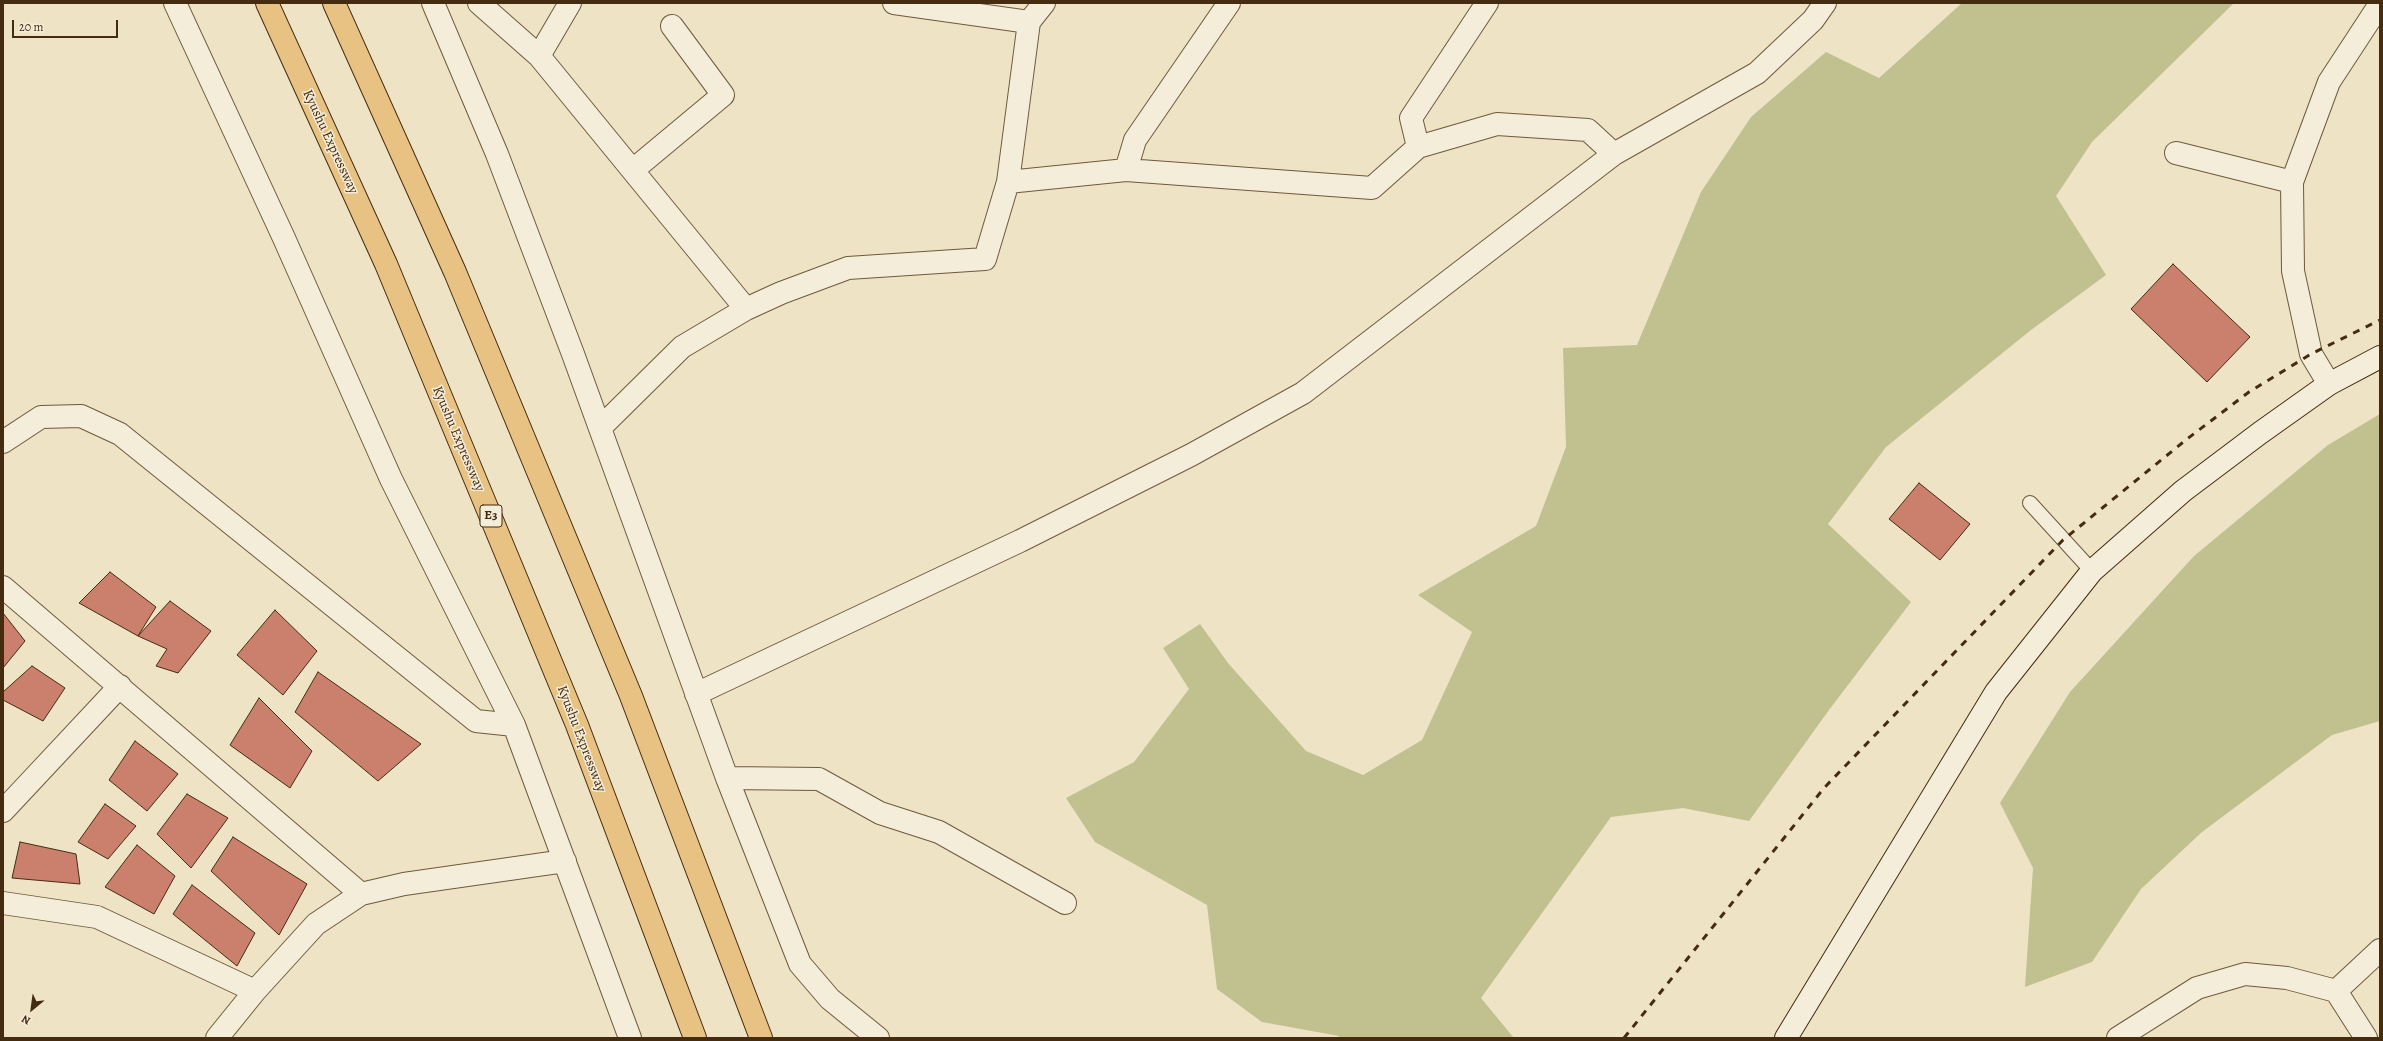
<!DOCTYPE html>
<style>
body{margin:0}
#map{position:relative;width:2383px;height:1041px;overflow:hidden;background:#eee3c5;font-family:Alegreya,serif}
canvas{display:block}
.frame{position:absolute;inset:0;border:4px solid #452b10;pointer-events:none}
.north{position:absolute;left:12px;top:989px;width:40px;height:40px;-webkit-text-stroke:3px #f4edd9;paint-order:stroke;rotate:209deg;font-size:11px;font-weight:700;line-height:16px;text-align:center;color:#452b10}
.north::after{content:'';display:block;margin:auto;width:14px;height:18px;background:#452b10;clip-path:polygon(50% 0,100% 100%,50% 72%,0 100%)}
.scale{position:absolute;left:12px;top:20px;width:106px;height:18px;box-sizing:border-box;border:2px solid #452b10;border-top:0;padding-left:5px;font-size:12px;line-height:14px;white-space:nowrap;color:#452b10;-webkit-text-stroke:3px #f4edd9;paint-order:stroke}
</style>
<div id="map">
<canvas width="2383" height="1041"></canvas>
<div class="frame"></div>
<div class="north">N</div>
<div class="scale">20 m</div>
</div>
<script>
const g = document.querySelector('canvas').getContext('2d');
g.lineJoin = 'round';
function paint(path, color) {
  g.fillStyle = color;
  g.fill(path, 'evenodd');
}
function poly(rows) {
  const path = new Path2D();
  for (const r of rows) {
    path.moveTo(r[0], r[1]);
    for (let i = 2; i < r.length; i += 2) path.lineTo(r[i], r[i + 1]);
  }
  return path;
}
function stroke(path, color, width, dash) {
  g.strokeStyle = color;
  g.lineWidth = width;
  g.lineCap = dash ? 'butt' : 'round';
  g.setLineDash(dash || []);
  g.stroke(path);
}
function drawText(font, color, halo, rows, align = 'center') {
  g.font = font + ' Alegreya,serif';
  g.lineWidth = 3;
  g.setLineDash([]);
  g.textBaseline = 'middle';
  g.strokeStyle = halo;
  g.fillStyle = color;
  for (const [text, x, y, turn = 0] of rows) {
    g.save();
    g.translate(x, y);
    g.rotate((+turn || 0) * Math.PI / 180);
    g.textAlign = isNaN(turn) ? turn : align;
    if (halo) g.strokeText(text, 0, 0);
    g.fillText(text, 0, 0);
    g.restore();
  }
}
paint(poly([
 [1962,3,2234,3,2092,142,2056,196,2106,275,2031,330,1886,447,1828,524,1911,602,1829,710,1749,821,1683,808,1611,817,1481,998,1514,1038,1338,1038,1339,1036,1262,1022,1217,989,1207,905,1095,842,1066,798,1134,762,1189,689,1163,648,1200,624,1228,663,1306,751,1363,775,1422,740,1472,632,1418,595,1536,526,1566,447,1563,348,1637,345,1701,192,1751,117,1826,52,1879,78],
 [2380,414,2380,721,2332,735,2202,832,2141,889,2092,962,2025,987,2033,868,2000,803,2070,692,2194,556,2328,445]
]), '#c0c18f');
const building = poly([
 [2173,264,2250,337,2207,382,2131,309,2173,264],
 [1919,483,1970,524,1940,560,1889,519,1919,483],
 [110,572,156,607,138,636,79,603,110,572],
 [170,601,211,631,178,673,156,666,167,649,138,636,170,601],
 [275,610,317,651,283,695,237,655,275,610],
 [3,613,25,641,3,668,3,613],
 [32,666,65,688,43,721,3,700,3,692,32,666],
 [318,672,421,744,378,781,295,712,318,672],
 [259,698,312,751,290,788,230,745,259,698],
 [135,741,178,774,147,811,109,780,135,741],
 [187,794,228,818,191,868,157,834,187,794],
 [105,804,136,826,108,859,78,842,105,804],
 [233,837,307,884,279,935,211,871,233,837],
 [20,842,76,854,80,884,12,878,20,842],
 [137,845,175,876,154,914,105,887,137,845],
 [192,885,255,933,237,966,173,914,192,885]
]);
paint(building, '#ca806c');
stroke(building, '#452b10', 1);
const lane = poly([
 [2030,503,2092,571]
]);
const street = poly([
 [175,3,283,236,391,479,514,725,630,1038],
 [433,3,497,154,573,354,727,778,800,964,830,999,878,1038],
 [479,3,539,56,746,309,682,347,600,428],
 [894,3,1029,22],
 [539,56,570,3],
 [1418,147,1411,118,1487,3],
 [2176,153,2292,182],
 [633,170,723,95,672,26],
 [1126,170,1135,140,1229,3],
 [1008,182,1126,170,1372,188,1418,147,1497,124,1588,130,1614,154],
 [746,309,781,293,848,268,985,259,1008,182,1029,22,1044,3],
 [2329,384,2311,354,2293,271,2292,182,2329,82,2380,4],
 [3,442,41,417,81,416,120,434,476,721,514,725],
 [3,587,361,894],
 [696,694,1020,541,1191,455,1303,393,1614,154,1757,73,1813,20,1825,3],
 [727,778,819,779,880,813,939,832,1065,903],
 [3,811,120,686],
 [3,903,97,917,255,991],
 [2336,991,2380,950],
 [217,1038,255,991,316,924,361,894,404,884,565,861],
 [2118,1038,2197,988,2245,974,2287,978,2336,991,2366,1038]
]);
const secondary = poly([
 [1786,1038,1996,692,2092,571,2183,491,2260,433,2329,384,2380,357]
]);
const highway = poly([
 [267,3,386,264,577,725,695,1038],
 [334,3,455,272,631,696,761,1038]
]);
stroke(lane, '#6f593d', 16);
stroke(street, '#6f593d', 24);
stroke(secondary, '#452b10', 24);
stroke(highway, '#452b10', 24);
stroke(lane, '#f4edd9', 14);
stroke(street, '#f4edd9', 22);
stroke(secondary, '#f4edd9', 22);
stroke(highway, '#e7c282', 22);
stroke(poly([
 [1624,1038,1824,788,2063,540,2187,439,2249,392,2311,354,2380,320]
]), '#452b10', 3, [7, 7]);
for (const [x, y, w] of [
 [491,516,22]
]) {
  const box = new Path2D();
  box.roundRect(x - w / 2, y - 11, w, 22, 3);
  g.fillStyle = '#f4edd9';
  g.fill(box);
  stroke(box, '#452b10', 1);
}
drawText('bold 13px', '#452b10', null, [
 ["E3",491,516]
]);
drawText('14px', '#452b10', '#f4edd9', [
 ["Kyushu Expressway",330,142,65],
 ["Kyushu Expressway",458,439,67],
 ["Kyushu Expressway",581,739,69]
]);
</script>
